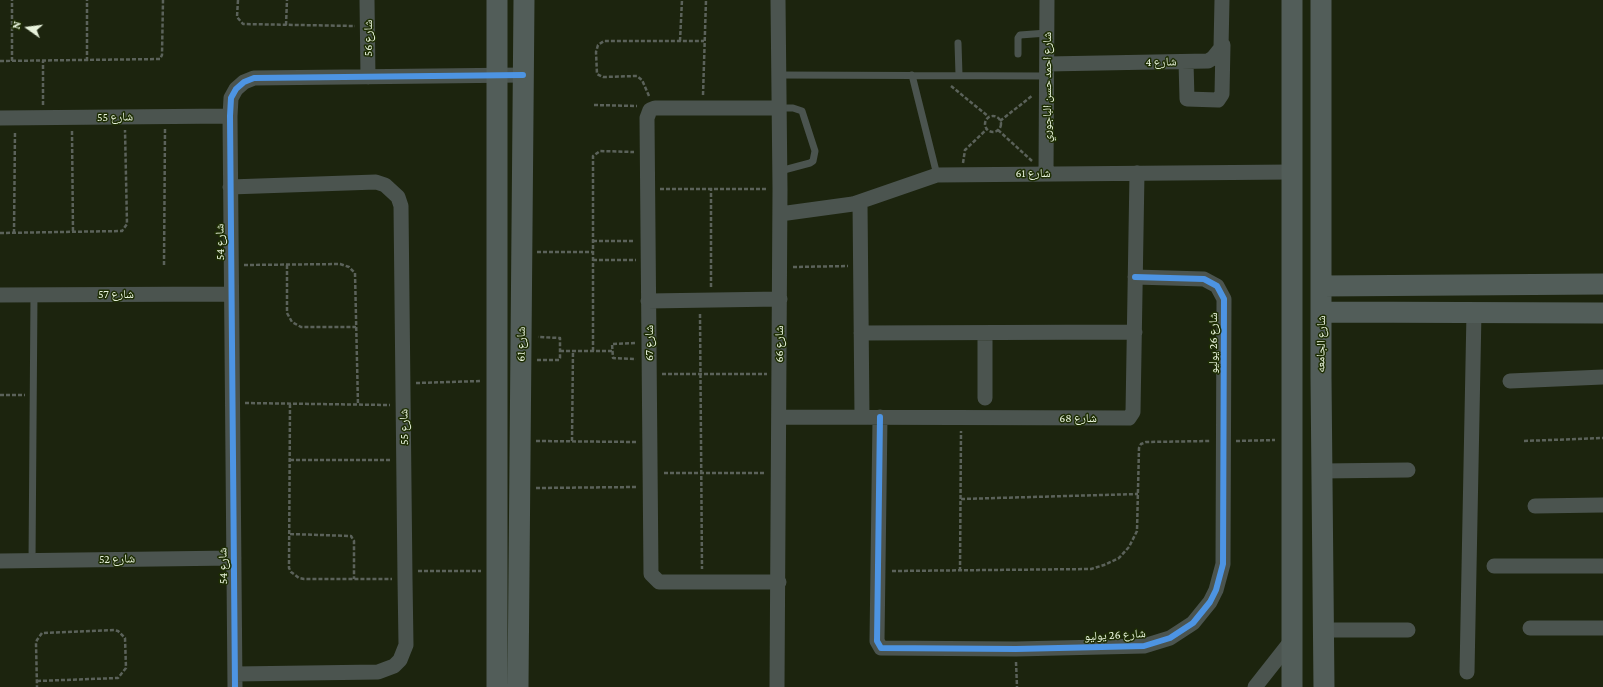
<!DOCTYPE html>
<meta charset="utf-8">
<style>
body{margin:0}
#map{position:relative;width:1603px;height:687px;overflow:hidden;background:#1c240e;font-family:"Crimson Pro",serif}
canvas{display:block}
.north{position:absolute;left:8px;top:8px;width:40px;height:40px;-webkit-text-stroke:3px #1e2e04;paint-order:stroke;rotate:284deg;font-size:11px;font-weight:700;line-height:16px;text-align:center;color:#e7f2db}
.north::after{content:'';display:block;margin:auto;width:14px;height:18px;background:#e7f2db;clip-path:polygon(50% 0,100% 100%,50% 72%,0 100%)}
</style>
<div id="map">
<canvas width="1603" height="687"></canvas>
<div class="north">N</div>
</div>
<script>
const g = document.querySelector('canvas').getContext('2d');
g.lineJoin = 'round';
function poly(rows) {
  const path = new Path2D();
  for (const r of rows) {
    if (r.length === 3) {
      path.moveTo(r[0] + r[2], r[1]);
      path.arc(r[0], r[1], r[2], 0, 2 * Math.PI);
      continue;
    }
    path.moveTo(r[0], r[1]);
    for (let i = 2; i < r.length; i += 2) path.lineTo(r[i], r[i + 1]);
  }
  return path;
}
function stroke(path, color, width, dash) {
  g.strokeStyle = color;
  g.lineWidth = width;
  g.lineCap = dash ? 'butt' : 'round';
  g.setLineDash(dash || []);
  g.stroke(path);
}
function drawText(font, color, halo, rows, align = 'center') {
  g.font = font + ' "Crimson Pro","Noto Naskh Arabic",serif';
  g.lineWidth = 3;
  g.setLineDash([]);
  g.textBaseline = 'middle';
  g.strokeStyle = halo;
  g.fillStyle = color;
  for (const [text, x, y, turn = 0] of rows) {
    g.save();
    g.translate(x, y);
    g.rotate((+turn || 0) * Math.PI / 180);
    g.textAlign = isNaN(turn) ? turn : align;
    if (halo) g.strokeText(text, 0, 0);
    g.fillText(text, 0, 0);
    g.restore();
  }
}
stroke(poly([
 [238,0,237,17,243,24,355,26],
 [286,25,287,0],
 [680,41,682,0],
 [0,61,160,59,162,55,163,0],
 [12,61,12,0],
 [87,61,87,0],
 [951,86,989,117],
 [703,95,706,0],
 [649,96,642,80,637,76,603,77,597,74,596,52,598,45,604,41,704,41],
 [43,105,43,61],
 [594,105,637,106],
 [993,124,8],
 [1000,121,1033,95],
 [998,130,1032,161],
 [72,131,73,232],
 [963,163,965,150,987,129],
 [660,189,767,189],
 [0,233,122,231,127,224,125,130],
 [14,233,15,131],
 [593,241,634,241],
 [537,252,593,252],
 [593,260,636,260],
 [164,265,165,129],
 [244,265,340,264,349,267,355,273,358,405],
 [287,265,287,313,292,322,301,327,356,327],
 [793,267,848,266],
 [711,287,711,188],
 [700,314,702,569],
 [635,343,612,344,613,358,636,359],
 [560,351,613,351],
 [593,351,593,156,600,151,634,152],
 [537,360,559,360,560,358,560,338,538,337],
 [662,374,767,374],
 [416,383,481,381],
 [0,395,25,395],
 [245,403,390,405],
 [290,404,289,568,291,572,299,578,304,579,392,579],
 [536,441,637,442],
 [572,441,573,351],
 [1236,441,1275,440],
 [1524,441,1603,438],
 [290,460,392,460],
 [664,473,765,473],
 [536,488,637,487],
 [961,499,1138,494],
 [290,534,351,536,354,541,354,579],
 [418,571,481,571],
 [892,571,1091,569,1104,565,1119,558,1129,547,1137,531,1139,448,1141,444,1146,442,1211,441],
 [960,571,961,431],
 [1016,662,1017,687],
 [37,681,118,678,126,668,125,638,118,631,114,630,42,633,37,640,36,643,37,687]
]), '#5b625a', 2.5, [4, 2]);
stroke(poly([
 [958,43,959,75],
 [1018,54,1018,38,1020,35,1047,33],
 [779,75,1047,76],
 [912,75,937,175],
 [779,108,793,108,802,111,815,151,813,161,810,163,780,171],
 [32,561,34,294]
]), '#4b544f', 7);
stroke(poly([
 [367,0,368,77],
 [1186,62,1187,99,1218,100,1222,94,1223,45],
 [1047,64,1208,61,1213,58,1221,48,1222,0],
 [0,118,230,116],
 [1046,173,1047,0],
 [230,187,376,182,385,185,398,197,401,206,405,579,406,645,400,660,394,666,378,672,235,674],
 [860,202,862,417],
 [780,214,853,204,937,175,1291,172],
 [0,295,231,294],
 [648,301,780,299],
 [861,333,1135,332],
 [1510,381,1603,377],
 [985,398,985,333],
 [779,417,1129,418,1133,412,1137,173],
 [880,417,877,641,881,648,1016,649,1144,646,1170,638,1193,623,1210,602,1216,590,1223,564,1224,299,1217,286,1204,279,1135,277],
 [1321,471,1408,470],
 [1535,506,1603,505],
 [0,561,234,558],
 [1494,566,1603,566],
 [779,582,659,582,651,574,647,118,650,110,655,108,779,108],
 [1530,628,1603,628],
 [1322,630,1408,630],
 [1467,672,1474,312],
 [235,687,230,116,231,98,236,89,244,82,254,78,523,75],
 [777,687,780,189,778,0],
 [1255,687,1292,640]
]), '#4b544f', 15);
stroke(poly([
 [1292,0,1292,687],
 [1321,0,1321,377,1324,687],
 [1322,286,1603,284],
 [1321,312,1603,313],
 [497,687,497,0],
 [518,687,524,0]
]), '#525d59', 21);
stroke(poly([
 [880,417,877,641,881,648,1016,649,1144,646,1170,638,1193,623,1210,602,1216,590,1223,564,1224,299,1217,286,1204,279,1135,277],
 [235,687,230,116,231,98,236,89,244,82,254,78,523,75]
]), '#4d94e3', 6);
drawText('12px', '#e7f2db', '#1e2e04', [
 ["شارع 56",368,38,-90],
 ["شارع 4",1161,62,-1],
 ["شارع احمد حسن الباجوري",1047,87,-90],
 ["شارع 55",115,117,-1],
 ["شارع 61",1033,173],
 ["شارع 54",220,242,-91],
 ["شارع 57",116,294],
 ["شارع 67",649,343,-90],
 ["شارع 26 يوليو",1213,343,-90],
 ["شارع 61",521,344,-89],
 ["شارع 66",779,344,-90],
 ["شارع الجامعه",1321,344,-89],
 ["شارع 68",1078,418],
 ["شارع 55",404,427,-91],
 ["شارع 52",117,559,-1],
 ["شارع 54",223,566,-91],
 ["شارع 26 يوليو",1115,635,-3]
]);
</script>
